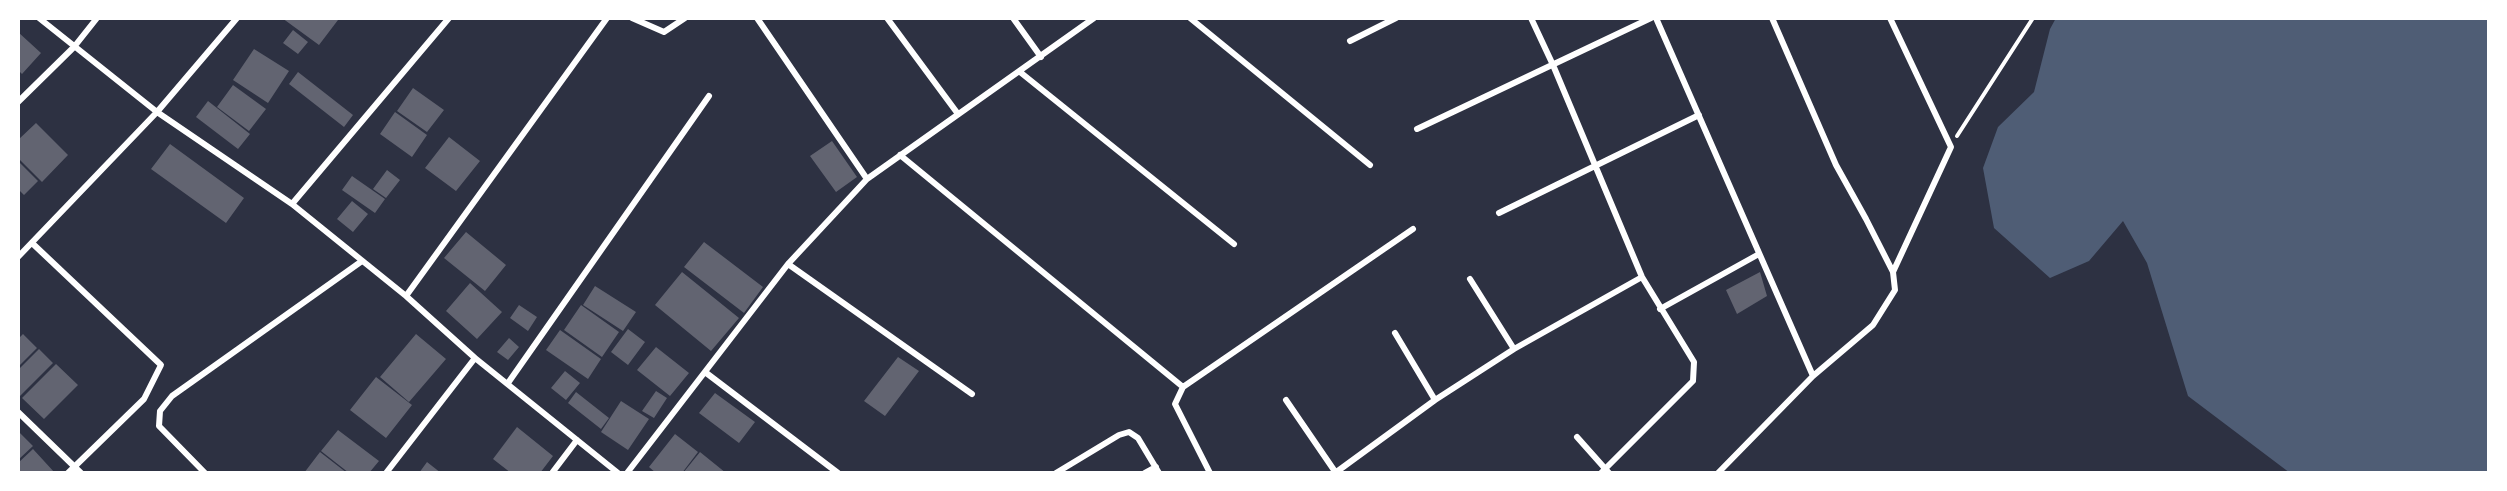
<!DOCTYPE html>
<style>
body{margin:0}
#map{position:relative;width:2507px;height:491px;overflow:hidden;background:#2d3142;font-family:"Archivo Narrow",sans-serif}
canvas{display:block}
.frame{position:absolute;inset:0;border:20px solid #fff;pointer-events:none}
</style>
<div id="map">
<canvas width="2507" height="491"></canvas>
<div class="frame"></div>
</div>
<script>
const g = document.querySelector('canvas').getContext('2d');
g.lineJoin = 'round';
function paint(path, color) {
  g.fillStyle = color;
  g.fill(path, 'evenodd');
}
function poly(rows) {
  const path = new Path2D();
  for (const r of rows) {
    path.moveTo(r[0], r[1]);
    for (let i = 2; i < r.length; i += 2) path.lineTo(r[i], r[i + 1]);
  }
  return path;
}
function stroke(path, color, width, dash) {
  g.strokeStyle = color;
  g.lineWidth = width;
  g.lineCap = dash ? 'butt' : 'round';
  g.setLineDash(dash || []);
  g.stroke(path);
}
paint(poly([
 [2056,18,2489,18,2489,473,2290,473,2188,396,2147,263,2123,221,2089,261,2050,278,1994,228,1983,168,1998,127,2034,92,2050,29]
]), '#4f5d75');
paint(poly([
 [282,18,335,18,338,20,319,45],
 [293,30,308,42,298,54,283,43],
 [18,32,41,53,22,74,18,70],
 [254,49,289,71,268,103,233,80],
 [298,72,353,115,344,127,289,84],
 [233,85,266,109,249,131,217,107],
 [413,88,444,110,427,132,397,111],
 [208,101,250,134,238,149,196,117],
 [395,112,427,135,412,157,380,134],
 [36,123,68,155,42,182,18,158,18,140],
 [449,137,480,161,456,191,425,168],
 [832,141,857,177,836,192,810,156],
 [170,144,244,198,226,223,151,169],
 [18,161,38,181,24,195,18,189],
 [387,170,400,180,386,198,373,189],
 [352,176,385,199,375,213,342,190],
 [352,201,368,214,353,232,337,219],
 [466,232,506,265,485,291,444,258],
 [704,242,763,287,744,313,684,267],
 [682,272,739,318,711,351,655,305],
 [1760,272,1767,296,1737,314,1726,290],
 [470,283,502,312,477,339,446,311],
 [595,286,636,312,623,331,583,305],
 [519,305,537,317,528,331,510,318],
 [581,305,619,332,602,357,564,330],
 [628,329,645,342,628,365,611,352],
 [560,330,601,359,588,379,546,350],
 [23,334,37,348,18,367,18,339],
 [416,334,446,359,409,402,380,377],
 [509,338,519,347,508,360,497,352],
 [656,347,689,373,670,396,637,370],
 [39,349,53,363,18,398,18,370],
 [898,357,919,371,885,416,864,401],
 [56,364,78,385,44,419,22,398],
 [565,371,580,383,566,400,551,388],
 [376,377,412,405,386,438,350,410],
 [656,391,667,398,654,418,642,411],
 [576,392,609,418,601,429,568,403],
 [715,393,755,422,739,443,699,413],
 [621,401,649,419,628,450,601,432],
 [517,427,553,456,540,473,511,473,493,459],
 [338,430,379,461,369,473,349,473,321,451],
 [18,431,33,446,18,460],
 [675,434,698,452,682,473,656,473,649,467],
 [33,449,55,473,18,473,18,463],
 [320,452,347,473,304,473],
 [700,452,726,473,683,473],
 [427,462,441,473,419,473]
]), '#626471');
stroke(poly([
 [1957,136,2033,18]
]), '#fff', 4);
stroke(poly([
 [39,18,157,112,292,204,406,296,475,358,618,473],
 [632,18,664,32,685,18],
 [757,18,867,179],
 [887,18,958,114],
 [1013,18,1041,57],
 [1190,18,1370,165],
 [1531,18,1553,65,1642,277,1694,362,1693,381,1601,473],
 [1656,18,1813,376],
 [1890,18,1951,147,1893,272],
 [1350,41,1396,18],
 [1020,72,1234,244],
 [18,102,74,47,97,18],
 [1417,129,1651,18],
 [900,155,1183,387],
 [292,204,449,18],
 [1499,213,1699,115],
 [32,243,161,365,144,399,68,473],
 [18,257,157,112,237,18],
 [788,264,972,394],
 [1470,279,1514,349],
 [406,296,607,18],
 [1660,309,1759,254],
 [1395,333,1435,400],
 [705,372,838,473],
 [508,383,709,96],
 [1286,400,1336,473],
 [18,412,81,473],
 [1577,437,1609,473],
 [205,473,159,426,160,411,172,396,362,261],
 [386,473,475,358],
 [552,473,577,440],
 [627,473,788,264,867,179,1094,18],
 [1056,473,1119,435,1129,432,1138,438,1159,473],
 [1145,473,1156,467],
 [1210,473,1175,404,1183,387,1413,229],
 [1335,473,1435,400,1514,349,1642,277],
 [1718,473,1813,376,1873,325,1895,290,1893,272,1866,219,1836,165,1772,18]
]), '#fff', 6);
</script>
